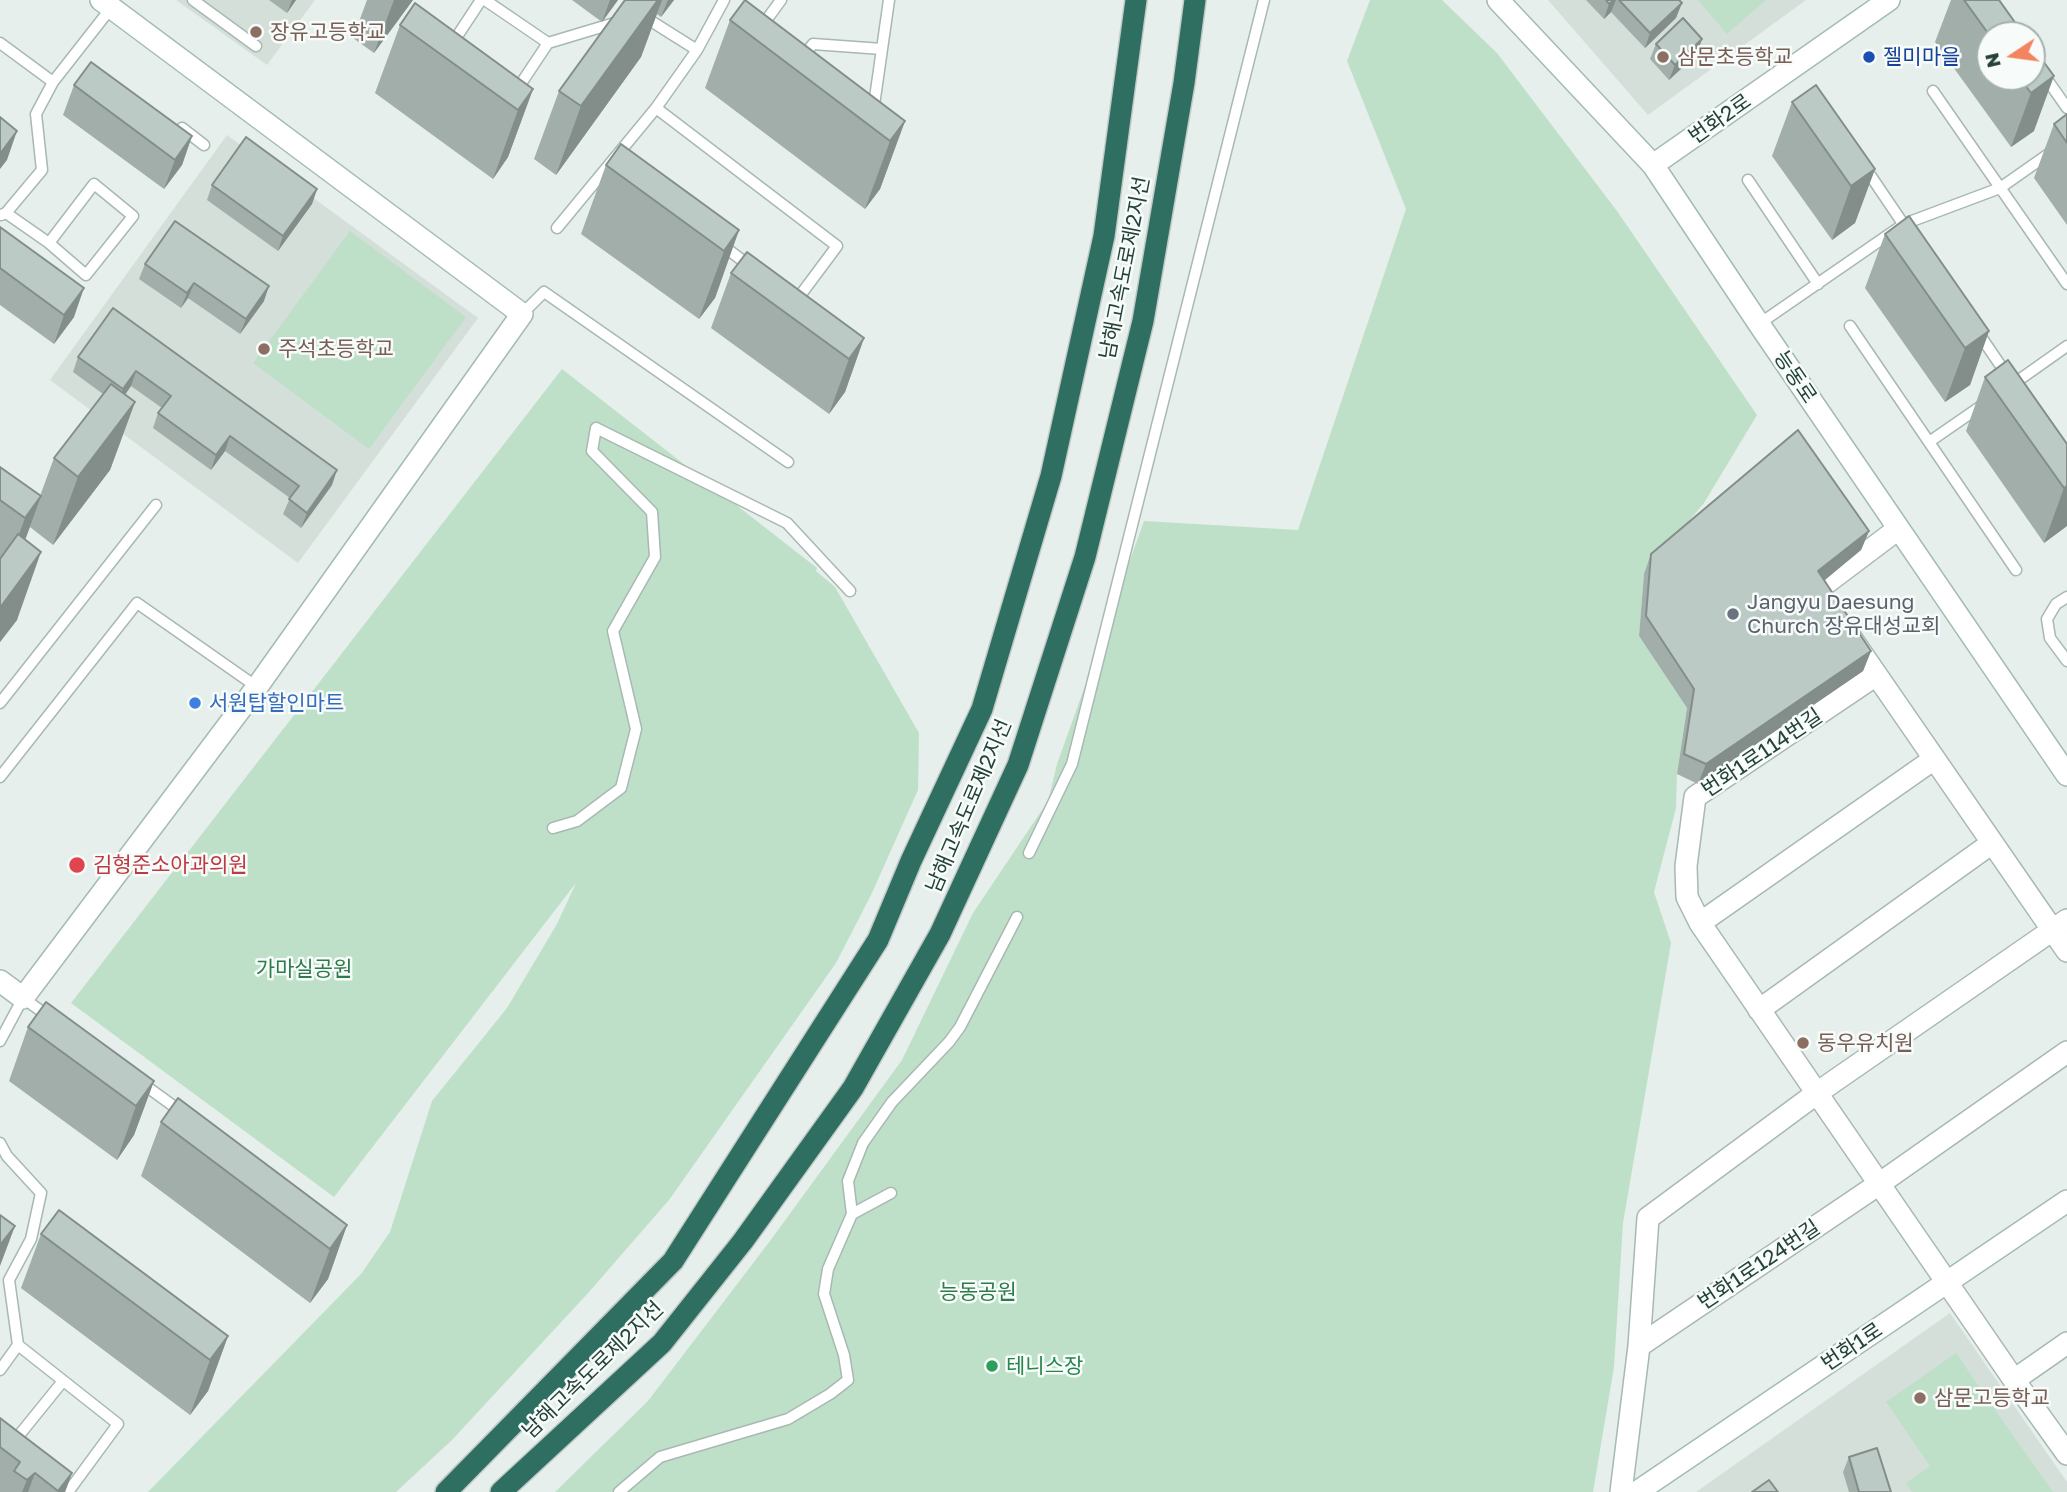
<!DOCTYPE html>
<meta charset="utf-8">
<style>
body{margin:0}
#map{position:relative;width:2067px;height:1492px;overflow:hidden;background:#e6efeb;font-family:"Golos Text",sans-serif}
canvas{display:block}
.north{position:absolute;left:1976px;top:21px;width:70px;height:70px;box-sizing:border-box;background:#f7fbf9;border:2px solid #a3b1ad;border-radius:50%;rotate:257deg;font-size:19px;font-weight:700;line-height:28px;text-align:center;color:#24423a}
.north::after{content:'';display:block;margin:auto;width:24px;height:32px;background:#f4845f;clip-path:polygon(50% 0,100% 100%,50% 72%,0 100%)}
</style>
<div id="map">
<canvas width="2067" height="1492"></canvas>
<div class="north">N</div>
</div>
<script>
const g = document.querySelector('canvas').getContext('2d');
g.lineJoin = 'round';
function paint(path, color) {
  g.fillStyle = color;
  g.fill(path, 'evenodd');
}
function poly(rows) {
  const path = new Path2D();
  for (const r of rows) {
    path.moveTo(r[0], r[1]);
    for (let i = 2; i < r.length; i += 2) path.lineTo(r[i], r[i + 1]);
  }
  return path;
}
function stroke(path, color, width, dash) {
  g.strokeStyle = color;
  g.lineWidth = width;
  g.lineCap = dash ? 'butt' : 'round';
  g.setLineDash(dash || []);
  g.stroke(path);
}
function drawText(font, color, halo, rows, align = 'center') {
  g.font = font + ' "Golos Text","Noto Sans KR",sans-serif';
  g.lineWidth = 5;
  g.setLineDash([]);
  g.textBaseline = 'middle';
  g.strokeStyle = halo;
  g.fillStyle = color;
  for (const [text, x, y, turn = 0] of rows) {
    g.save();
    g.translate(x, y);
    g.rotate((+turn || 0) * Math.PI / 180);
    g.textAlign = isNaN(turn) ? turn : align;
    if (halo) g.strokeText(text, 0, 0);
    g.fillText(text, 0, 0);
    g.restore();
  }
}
paint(poly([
 [176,0,315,0,267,65],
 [1548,0,1806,0,1648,115],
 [227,135,478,318,298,563,50,380],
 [1950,1313,2067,1482,2067,1492,1696,1492]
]), '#d4dfda');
paint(poly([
 [1370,0,1442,0,1497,53,1617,211,1757,415,1704,503,1644,574,1639,636,1687,708,1677,774,1676,808,1654,892,1671,943,1623,1223,1614,1367,1593,1492,555,1492,648,1401,770,1241,902,1060,973,913,1048,801,1057,764,1144,521,1298,530,1406,209,1347,61],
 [1698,0,1766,0,1727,34],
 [350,231,466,317,369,449,253,363],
 [562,369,817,568,816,571,835,587,919,733,918,790,871,895,836,963,669,1200,589,1292,452,1440,396,1492,148,1492,361,1274,390,1232,432,1101,507,1008,557,924,576,883,334,1197,71,1003],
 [1956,1353,2000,1417,2053,1492,1912,1492,1906,1483,1930,1466,1886,1402]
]), '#bfe0c8');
const lane = poly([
 [193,0,256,46],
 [485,0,548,43,516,91],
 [643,16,697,50],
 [762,26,781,0],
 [0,43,53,82],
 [548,43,618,22],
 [452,44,481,0],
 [802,58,813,44,882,49],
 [2032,58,2067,108],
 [1933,91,2067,284],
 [656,108,837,246,796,301,795,299],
 [873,112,889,0],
 [182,128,204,145],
 [1864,166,1908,231],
 [1748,180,1818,284],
 [6,213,49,243,86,275,133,216,94,184,49,243],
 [1,215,6,213,42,170,36,114,53,82,111,8],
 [557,228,656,108,697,50,724,0],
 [722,245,751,267],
 [522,314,544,292,788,462],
 [1759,324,1904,224,2000,188,2067,141],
 [1850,326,2016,570],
 [1977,331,2007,375],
 [2009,387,2067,346],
 [1929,442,1984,404],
 [2067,597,2056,604,2047,619,2050,638,2067,661],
 [0,703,156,505],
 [0,777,137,603,257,687],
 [553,828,577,821,621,788,636,729,613,631,655,557,652,512,592,451,596,428,787,523,850,591],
 [1029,853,1072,764,1264,0],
 [0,1041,23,998,52,1019],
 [139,1081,183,1113],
 [0,1143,7,1156,41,1193,31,1239,9,1280,18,1345,118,1424,68,1492],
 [891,1193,852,1214,848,1181,863,1143,892,1102,949,1042,960,1027,1017,917],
 [0,1370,18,1345],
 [12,1444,63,1381],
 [619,1492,660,1457,788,1419,830,1394,848,1380,844,1355,824,1294,828,1269,852,1214]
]);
const street = poly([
 [1826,603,1817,590,1898,529],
 [1851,638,2067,951],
 [1876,675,1695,797,1686,866,1687,897,1700,923,2014,1380,2067,1454],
 [1700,923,1934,759],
 [1759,1010,1992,843],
 [1639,1346,1879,1184,2067,1052],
 [2014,1380,2067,1343],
 [1621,1492,1639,1346,1648,1218,1817,1093,2067,920]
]);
const secondary = poly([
 [1498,0,1653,165,1759,324,2067,775],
 [1653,165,1889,0],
 [0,981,23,998,257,687,522,314,101,0],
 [1637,1492,2067,1201]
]);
const highway = poly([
 [446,1492,673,1261,878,940,911,861,982,709,1051,476,1104,236,1136,0],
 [501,1492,662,1343,743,1241,853,1088,940,934,1018,765,1085,557,1143,321,1184,83,1195,0]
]);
stroke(lane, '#a8b8b2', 13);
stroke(street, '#a8b8b2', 24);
stroke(secondary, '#a4bbb3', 24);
stroke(highway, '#c2cac8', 24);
stroke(lane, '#fff', 10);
stroke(street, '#fff', 21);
stroke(secondary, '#fff', 21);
stroke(highway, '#2f6f62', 21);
paint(poly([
 [269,0,296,0,287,13],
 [367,0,413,0,374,53,353,38],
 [572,0,618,0,602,22],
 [625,0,674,0,661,17,657,14,641,57,556,175,534,159,559,91],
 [1586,0,1679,0,1676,18,1645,48,1611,12,1604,19],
 [1951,0,1999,0,1990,35,1990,77,2032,77,2034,131,2011,147,1935,42],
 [730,20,905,121,880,189,865,209,705,88],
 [400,25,533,89,508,157,493,179,375,93],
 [1656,44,1697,54,1669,80,1650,59],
 [74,85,192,136,182,165,164,189,63,115],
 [1792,102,1875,169,1855,223,1832,240,1772,156],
 [2067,114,2067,225,2034,178,2054,124],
 [606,165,739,230,715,298,699,319,581,234],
 [212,185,317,189,312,204,278,251,207,200],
 [0,227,74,317,54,344,0,305],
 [1885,234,1989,331,1970,385,1945,402,1865,288],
 [145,264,264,301,240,334,188,298,181,308,139,279],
 [731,273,864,338,845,392,829,414,711,328],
 [113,308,332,485,301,528,283,514,290,498,225,451,211,470,153,428,158,413,162,408,131,386,125,395,135,402,110,470,53,545,30,527,25,540,17,620,0,642,0,467,40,496,54,458,103,394,73,372,78,357],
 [1985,377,2067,444,2067,526,2044,543,1966,431],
 [1869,531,1861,550,1824,581,1871,651,1863,671,1698,784,1677,774,1687,708,1639,636,1644,574,1651,554],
 [28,1027,154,1081,134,1135,117,1160,9,1081],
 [161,1122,347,1225,328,1279,310,1303,141,1176],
 [41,1234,228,1336,208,1391,190,1415,21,1288],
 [0,1418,72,1473,65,1492,0,1492],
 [1849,1457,1891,1492,1849,1492,1843,1472]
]), '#a1aea9');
paint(poly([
 [292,0,296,0,287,13],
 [394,0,413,0,374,53],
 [610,0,618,0,602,22],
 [658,0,662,0,641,57,556,175,581,106],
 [668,0,674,0,661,17],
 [1614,0,1616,0,1611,12,1604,19,1609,4],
 [1682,3,1676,18,1645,48,1650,33],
 [1702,39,1697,54,1669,80,1675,65],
 [2054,76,2034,131,2011,147,2031,93],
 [533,89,508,157,493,179,518,110],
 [905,121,880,189,865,209,890,141],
 [17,131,7,160,0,169,0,154],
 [192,136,182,165,164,189,175,160],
 [1875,169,1855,223,1832,240,1851,186],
 [317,189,312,204,278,251,283,236],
 [739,230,715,298,699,319,724,251],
 [194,283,188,298,181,308,187,293],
 [269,286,264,301,240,334,246,319],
 [84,288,74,317,54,344,64,315],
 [1989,331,1970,385,1945,402,1965,348],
 [864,338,845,392,829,414,849,359],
 [136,371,131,386,118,404,123,389],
 [135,402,110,470,53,545,78,477],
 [230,436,225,451,211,470,216,455],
 [337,470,332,485,301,528,307,513],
 [2067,486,2067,526,2044,543,2064,488],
 [41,496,16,565,0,586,25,518],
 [1869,531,1861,550,1811,591,1818,571],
 [41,552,17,620,0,642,0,608],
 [1871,651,1863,671,1698,784,1706,764],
 [154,1081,134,1135,117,1160,136,1106],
 [347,1225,328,1279,310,1303,330,1249],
 [15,1226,0,1266,0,1245],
 [228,1336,208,1391,190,1415,210,1360],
 [35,1473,28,1492,22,1492,27,1480],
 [72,1473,65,1492,58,1492,58,1491]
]), '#838d89');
const building = poly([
 [625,0,658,0,581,106,559,91,625,0],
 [745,0,905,121,890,141,730,20,745,0],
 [1606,0,1614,0,1609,4,1606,0],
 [1619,0,1679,0,1682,3,1650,33,1619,0],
 [1964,0,1999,0,2024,35,1990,35,1990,36,1964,0],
 [415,3,533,89,518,110,400,25,415,3],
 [1683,18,1702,39,1675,65,1656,44,1683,18],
 [2032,46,2054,76,2031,93,2019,77,2032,77,2032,46],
 [91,62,192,136,175,160,74,85,91,62],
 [1816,85,1875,169,1851,186,1792,102,1816,85],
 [2067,114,2067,143,2054,124,2067,114],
 [0,117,17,131,0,154,0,117],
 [246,137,317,189,283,236,212,185,246,137],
 [621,144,739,230,724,251,606,165,621,144],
 [1909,216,1989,331,1965,348,1885,234,1909,216],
 [175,221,269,286,246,319,194,283,187,293,145,264,175,221],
 [0,227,84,288,64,315,0,268,0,227],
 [747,252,864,338,849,359,731,273,747,252],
 [113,308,337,470,307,513,289,499,299,486,230,436,216,455,158,413,171,396,136,371,123,389,78,357,113,308],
 [2008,360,2067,444,2067,486,2064,488,1985,377,2008,360],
 [111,384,135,402,78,477,54,458,111,384],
 [1798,430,1869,531,1818,571,1871,651,1706,764,1684,754,1694,689,1646,616,1651,554,1798,430],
 [0,467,41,496,25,518,0,500,0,467],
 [18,534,41,552,0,608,0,559,18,534],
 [46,1002,154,1081,136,1106,28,1027,46,1002],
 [178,1098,347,1225,330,1249,161,1122,178,1098],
 [59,1210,228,1336,210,1360,41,1234,59,1210],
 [0,1215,15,1226,0,1245,0,1215],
 [0,1418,72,1473,58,1491,35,1473,27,1480,14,1471,20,1462,0,1447,0,1418],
 [1877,1448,1891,1492,1859,1492,1849,1457,1877,1448],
 [1769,1480,1778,1492,1752,1492,1769,1480]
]);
paint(building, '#bbcac4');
stroke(building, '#838d89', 2);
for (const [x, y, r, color] of [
 [256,32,7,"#8d6e63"],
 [1663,57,7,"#8d6e63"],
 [1869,57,7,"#1a4fb4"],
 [264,349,7,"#8d6e63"],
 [1733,614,7,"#6b7280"],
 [195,703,7,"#3f7fe0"],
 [77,865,9,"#e0444e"],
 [1803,1043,7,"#8d6e63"],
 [992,1366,7,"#2e9e5b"],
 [1920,1398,7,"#8d6e63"]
]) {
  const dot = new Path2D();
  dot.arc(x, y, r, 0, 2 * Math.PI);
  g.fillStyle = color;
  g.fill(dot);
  stroke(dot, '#f7fbf9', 2.5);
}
drawText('21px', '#785e54', '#f7fbf9', [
 ["장유고등학교",270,32],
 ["삼문초등학교",1677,57],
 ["주석초등학교",278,349],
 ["동우유치원",1817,1043],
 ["삼문고등학교",1934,1398]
], 'left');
drawText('21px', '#164399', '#f7fbf9', [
 ["젤미마을",1883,57]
], 'left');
drawText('21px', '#24423a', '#f7fbf9', [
 ["번화2로",1720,119,-35],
 ["남해고속도로제2지선",1125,268,-79],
 ["능동로",1795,377,56],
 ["번화1로114번길",1762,753,-34],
 ["남해고속도로제2지선",969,806,-67],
 ["번화1로124번길",1759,1265,-34],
 ["번화1로",1852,1347,-34],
 ["남해고속도로제2지선",593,1370,-44]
]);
drawText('21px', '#5b616d', '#f7fbf9', [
 ["Jangyu Daesung",1747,602],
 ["Church 장유대성교회",1747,626]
], 'left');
drawText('21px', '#366cbe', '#f7fbf9', [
 ["서원탑할인마트",209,703]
], 'left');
drawText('21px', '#be3a42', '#f7fbf9', [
 ["김형준소아과의원",93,865]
], 'left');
drawText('21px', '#2d7a4b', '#f7fbf9', [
 ["가마실공원",304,969],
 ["능동공원",978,1292]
]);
drawText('21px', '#27864d', '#f7fbf9', [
 ["테니스장",1006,1366]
], 'left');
</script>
